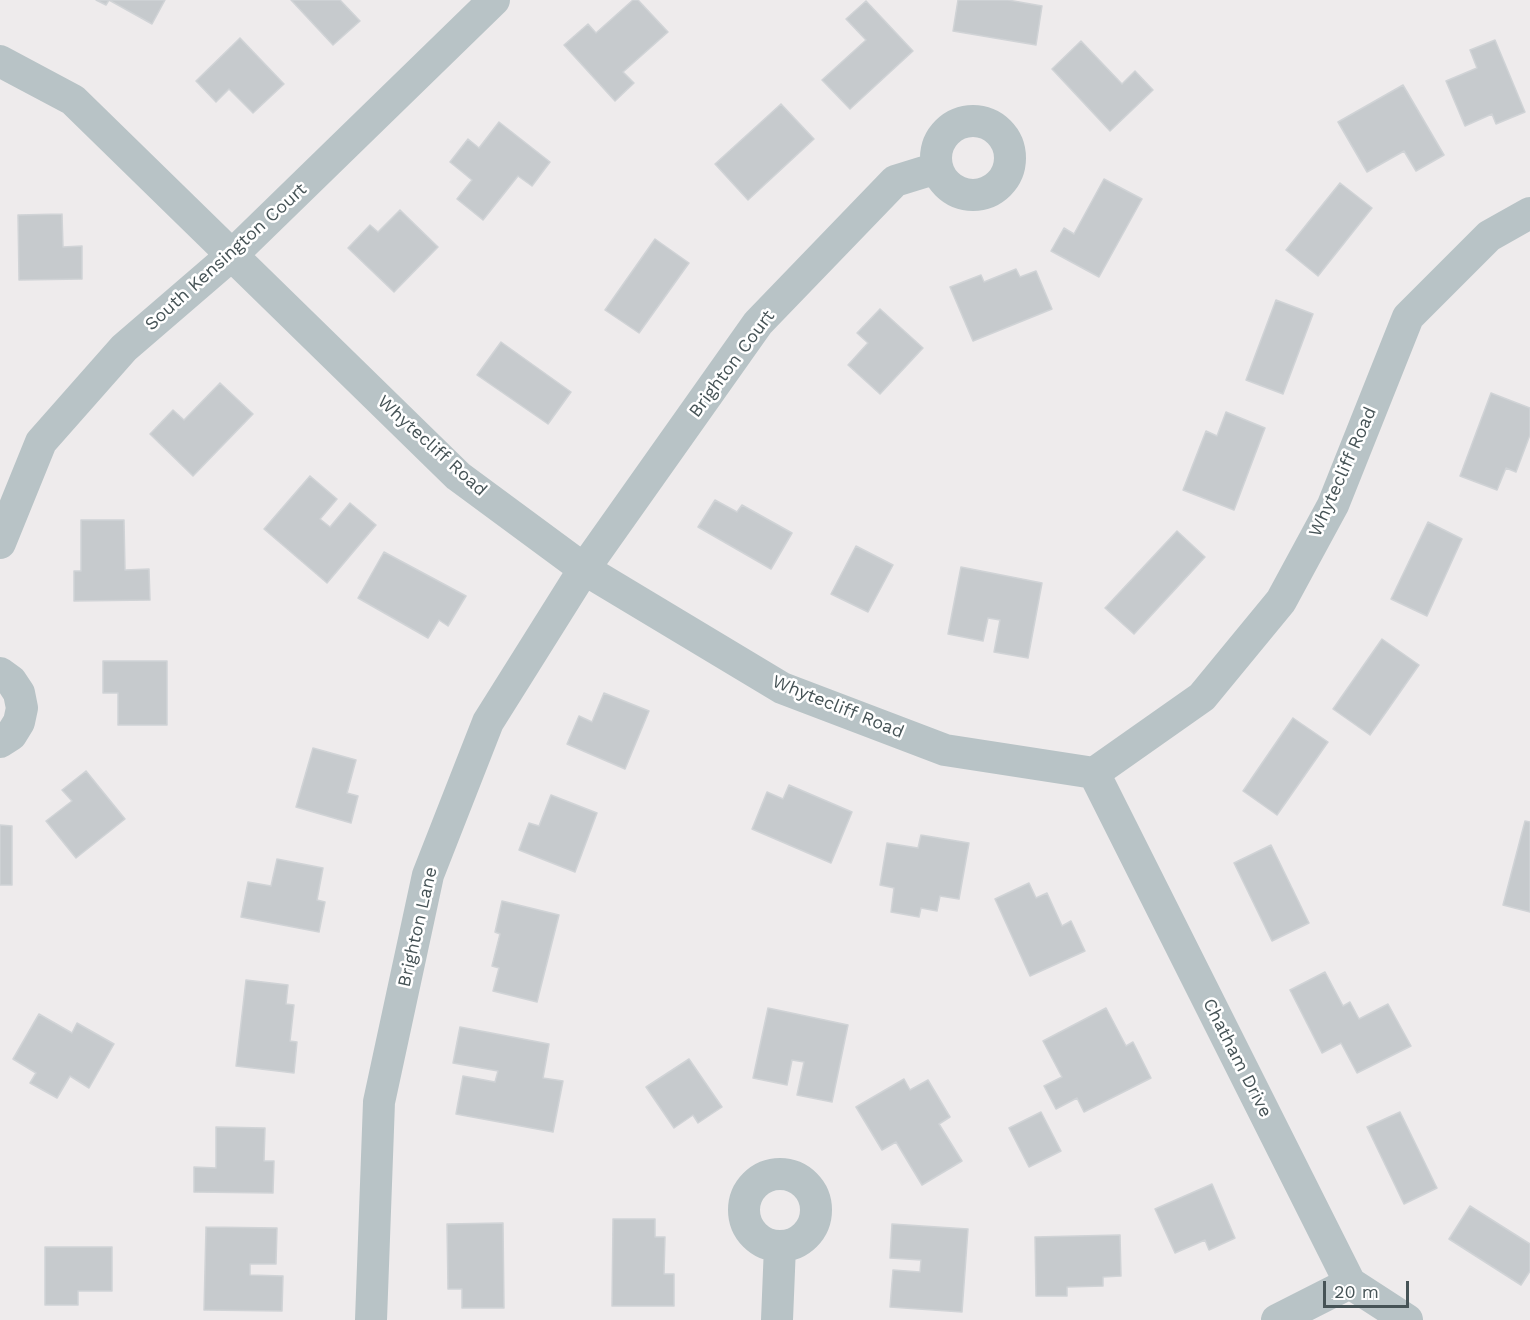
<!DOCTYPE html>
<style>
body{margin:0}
#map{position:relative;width:1530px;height:1320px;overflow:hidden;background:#eeebec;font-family:"Work Sans",sans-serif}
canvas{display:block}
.scale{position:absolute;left:1323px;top:1281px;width:86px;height:27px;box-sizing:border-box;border:3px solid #465356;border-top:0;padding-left:8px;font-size:18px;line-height:21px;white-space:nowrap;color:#465356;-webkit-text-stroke:4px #fff;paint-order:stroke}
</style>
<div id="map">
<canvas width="1530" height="1320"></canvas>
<div class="scale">20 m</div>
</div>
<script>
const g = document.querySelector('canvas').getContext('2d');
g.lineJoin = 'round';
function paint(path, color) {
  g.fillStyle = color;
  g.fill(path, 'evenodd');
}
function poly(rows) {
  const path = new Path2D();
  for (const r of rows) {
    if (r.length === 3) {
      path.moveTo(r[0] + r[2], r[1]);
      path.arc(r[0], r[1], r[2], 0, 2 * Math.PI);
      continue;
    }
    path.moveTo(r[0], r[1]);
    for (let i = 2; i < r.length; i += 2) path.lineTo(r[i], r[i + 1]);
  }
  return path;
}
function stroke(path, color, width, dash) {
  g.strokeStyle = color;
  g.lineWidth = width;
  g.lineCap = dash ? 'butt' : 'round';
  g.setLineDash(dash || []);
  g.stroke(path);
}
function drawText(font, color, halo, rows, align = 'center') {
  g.font = font + ' "Work Sans",sans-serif';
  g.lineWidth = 5;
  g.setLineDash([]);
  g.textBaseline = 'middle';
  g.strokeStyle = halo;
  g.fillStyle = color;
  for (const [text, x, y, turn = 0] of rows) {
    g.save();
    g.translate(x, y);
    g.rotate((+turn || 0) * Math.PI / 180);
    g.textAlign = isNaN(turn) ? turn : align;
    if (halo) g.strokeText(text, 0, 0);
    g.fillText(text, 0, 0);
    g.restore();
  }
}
const building = poly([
 [96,0,165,0,152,24,109,0,106,5,96,0],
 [291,0,340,0,360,21,333,45,291,0],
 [633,0,638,0,668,32,623,72,634,83,615,101,564,45,588,24,596,33,633,0],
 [958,0,1008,0,1042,6,1036,45,953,31,958,0],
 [866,1,913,51,850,109,822,80,866,40,846,19,866,1],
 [240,38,284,84,253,113,229,89,216,102,196,81,240,38],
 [1495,40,1525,112,1496,124,1492,114,1465,126,1446,81,1477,68,1470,50,1495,40],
 [1081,41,1122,84,1135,71,1153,90,1110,131,1052,69,1081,41],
 [1403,85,1444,155,1416,171,1404,151,1367,172,1338,122,1403,85],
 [781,104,814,139,748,200,715,164,781,104],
 [499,122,550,162,532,186,518,176,483,220,457,199,472,180,450,162,468,139,479,148,499,122],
 [1104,179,1142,199,1099,277,1051,251,1064,228,1074,234,1104,179],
 [1340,183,1372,208,1318,276,1286,250,1340,183],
 [400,210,438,247,394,292,348,248,370,225,378,232,400,210],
 [62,214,63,247,82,246,82,279,19,280,18,215,62,214],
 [655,239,689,263,639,333,605,310,655,239],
 [1016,269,1020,277,1036,271,1052,309,973,341,950,287,981,275,984,282,1016,269],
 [1276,300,1313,314,1283,394,1246,380,1276,300],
 [880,309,923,348,880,394,848,365,868,343,857,333,880,309],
 [501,342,571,392,548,424,477,375,501,342],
 [220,383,253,414,193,476,150,434,173,410,184,420,220,383],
 [1491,393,1530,408,1530,435,1516,472,1506,468,1497,490,1460,476,1491,393],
 [1226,412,1265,428,1234,510,1183,490,1206,431,1217,436,1226,412],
 [310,476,337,499,320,519,330,527,350,503,376,525,327,583,264,529,310,476],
 [715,500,737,512,742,505,792,533,771,569,698,527,715,500],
 [81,520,124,520,125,570,149,569,150,600,74,601,74,571,81,571,81,520],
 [1428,522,1462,539,1427,616,1391,599,1428,522],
 [1177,531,1205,557,1134,634,1105,608,1177,531],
 [856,546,893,565,868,612,831,594,856,546],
 [384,552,466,596,448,626,439,620,428,638,358,598,384,552],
 [961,567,1042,583,1028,658,994,652,1000,620,988,618,983,641,948,634,961,567],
 [1382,639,1419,665,1370,735,1333,709,1382,639],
 [103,661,167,661,167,725,118,725,118,693,103,693,103,661],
 [604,693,649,711,625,769,567,744,579,716,592,722,604,693],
 [1293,718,1328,742,1277,815,1243,791,1293,718],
 [313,748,356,760,347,793,358,796,351,823,296,807,313,748],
 [86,771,125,819,76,858,46,821,72,801,62,790,86,771],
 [789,785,852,812,831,863,752,829,767,792,783,799,789,785],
 [551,795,597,813,575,872,519,850,529,823,539,826,551,795],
 [1525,821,1530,822,1530,912,1503,905,1525,821],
 [0,825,12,826,12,885,0,885,0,825],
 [921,835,969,843,959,899,940,896,937,911,921,908,919,917,891,912,894,888,880,885,887,843,918,848,921,835],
 [1271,845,1309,923,1272,941,1234,863,1271,845],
 [277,859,323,868,317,900,325,902,319,932,241,917,248,882,271,886,277,859],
 [1029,883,1036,898,1047,893,1062,926,1071,921,1085,951,1030,976,995,899,1029,883],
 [502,901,559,915,537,1002,493,991,499,968,492,966,500,934,495,932,502,901],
 [1325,972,1343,1006,1350,1002,1359,1019,1388,1004,1411,1046,1357,1073,1341,1043,1322,1053,1290,990,1325,972],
 [246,980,288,985,286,1004,294,1005,290,1041,297,1042,294,1073,236,1066,246,980],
 [768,1008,848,1025,832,1102,797,1095,804,1062,792,1060,787,1085,753,1078,768,1008],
 [1106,1008,1126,1046,1133,1042,1151,1078,1084,1112,1077,1098,1056,1109,1044,1086,1062,1077,1043,1041,1106,1008],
 [39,1014,72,1033,77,1023,114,1044,89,1088,70,1076,57,1098,30,1083,36,1073,13,1059,39,1014],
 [460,1027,549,1044,543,1078,563,1081,553,1132,456,1114,463,1076,495,1082,498,1071,453,1063,460,1027],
 [689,1059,722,1107,698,1123,693,1115,674,1128,646,1087,689,1059],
 [904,1079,910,1090,928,1080,950,1117,939,1124,962,1161,922,1185,896,1142,882,1150,856,1107,904,1079],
 [1041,1112,1061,1151,1029,1167,1009,1128,1041,1112],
 [1400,1112,1437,1188,1404,1204,1367,1127,1400,1112],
 [216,1127,265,1128,264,1161,274,1161,273,1193,194,1192,194,1167,216,1168,216,1127],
 [1212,1184,1235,1238,1209,1250,1205,1240,1175,1253,1155,1209,1212,1184],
 [1470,1206,1530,1244,1530,1271,1521,1285,1449,1239,1470,1206],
 [613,1219,655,1219,655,1237,665,1237,664,1274,674,1274,674,1306,612,1306,613,1219],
 [503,1223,504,1308,462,1308,462,1289,448,1289,447,1224,503,1223],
 [892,1224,968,1229,962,1312,890,1307,893,1270,920,1272,921,1260,890,1258,892,1224],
 [206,1227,277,1228,276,1264,250,1264,250,1275,283,1276,282,1311,204,1310,206,1227],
 [1120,1235,1121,1276,1103,1277,1103,1286,1067,1287,1067,1296,1036,1296,1035,1237,1120,1235],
 [45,1247,112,1247,112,1291,78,1291,78,1305,45,1305,45,1247]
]);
paint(building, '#c6cacd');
stroke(building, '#d0d3d6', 1.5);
stroke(poly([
 [0,61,73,100,458,476,584,569,782,688,945,750,1094,773,1202,697,1281,601,1333,505,1408,317,1489,236,1530,213],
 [973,158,37],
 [0,543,41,442,124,348,232,255,494,0],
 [0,673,11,681,19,693,22,708,19,722,11,735,0,742],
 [1094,773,1350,1283,1407,1320],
 [780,1210,36],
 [371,1320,379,1102,428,875,488,722,584,569,758,323,895,181,937,168],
 [777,1320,780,1246],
 [1277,1320,1350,1283]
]), '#b8c3c6', 32);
drawText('18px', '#465356', '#fff', [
 ["South Kensington Court",226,257,-42],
 ["Brighton Court",732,364,-53],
 ["Whytecliff Road",432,446,42],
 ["Whytecliff Road",1343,472,-66],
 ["Whytecliff Road",838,707,22],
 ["Brighton Lane",418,927,-77],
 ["Chatham Drive",1237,1058,63]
]);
</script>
